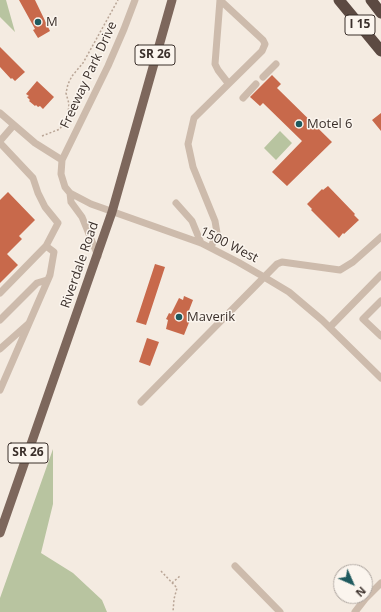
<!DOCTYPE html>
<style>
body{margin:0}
#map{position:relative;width:381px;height:612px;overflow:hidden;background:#f4ebe1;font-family:"Open Sans",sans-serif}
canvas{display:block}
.north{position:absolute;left:333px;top:564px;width:40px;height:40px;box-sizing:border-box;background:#fbf5ee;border:1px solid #aea6a0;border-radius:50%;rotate:135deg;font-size:11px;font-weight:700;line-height:16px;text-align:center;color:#3b302b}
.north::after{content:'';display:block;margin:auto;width:14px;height:18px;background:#1f5a5e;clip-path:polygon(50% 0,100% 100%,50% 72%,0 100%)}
</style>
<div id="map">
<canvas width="381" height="612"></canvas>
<div class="north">N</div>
</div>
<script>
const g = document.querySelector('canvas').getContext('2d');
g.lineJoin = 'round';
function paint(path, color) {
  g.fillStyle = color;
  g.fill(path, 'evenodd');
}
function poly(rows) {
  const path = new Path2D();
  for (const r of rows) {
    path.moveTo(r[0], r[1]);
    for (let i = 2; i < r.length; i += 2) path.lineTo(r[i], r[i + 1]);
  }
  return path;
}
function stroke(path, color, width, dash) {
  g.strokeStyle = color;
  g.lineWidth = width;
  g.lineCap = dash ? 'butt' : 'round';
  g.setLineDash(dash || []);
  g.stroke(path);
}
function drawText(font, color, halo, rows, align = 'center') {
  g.font = font + ' "Open Sans",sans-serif';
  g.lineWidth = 3;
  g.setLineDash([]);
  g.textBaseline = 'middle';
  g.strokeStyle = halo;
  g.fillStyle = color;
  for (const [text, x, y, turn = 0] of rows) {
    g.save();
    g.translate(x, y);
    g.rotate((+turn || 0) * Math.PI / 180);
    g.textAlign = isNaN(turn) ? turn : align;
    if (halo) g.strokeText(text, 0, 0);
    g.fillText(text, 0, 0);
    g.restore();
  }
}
paint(poly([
 [0,0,6,0,15,32,0,17],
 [280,131,292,143,276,160,264,148],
 [53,449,53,504,41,553,73,573,102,600,107,612,0,612,0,598]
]), '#b8c4a0');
paint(poly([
 [19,0,35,0,50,31,38,38,33,30,35,29],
 [0,47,25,72,15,81,12,78,11,79,0,67],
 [272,75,281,84,277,88,332,142,287,186,272,172,302,141,263,103,260,106,250,97],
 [37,81,54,97,43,109,40,106,38,107,36,105,35,106,29,101,30,100,27,97,29,96,26,94],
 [381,113,381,131,372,120],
 [328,186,355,214,354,215,359,220,344,234,343,233,339,238,311,210,312,209,307,204,322,189,323,190],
 [8,192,35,220,19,236,22,239,7,254,18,265,0,283,0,200],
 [155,264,165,267,146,325,136,322],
 [184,296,193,300,188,313,192,315,184,335,166,329,168,320,166,319,169,313,171,314,179,298,183,300],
 [147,338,159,342,150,366,139,362]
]), '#c8694b');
stroke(poly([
 [42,136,60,129,68,114,69,104,66,93,68,84,72,76,83,63,118,0],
 [161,571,177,588,174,599,173,612],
 [172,583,180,576]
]), '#b9a596', 1.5, [2, 2]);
stroke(poly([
 [135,0,124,29,108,66,62,160,61,174,65,187,70,193,91,204,201,243,238,262,264,277,289,292,322,320,381,378],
 [220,0,215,64,218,70,228,83],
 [263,77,276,64],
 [243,98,256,84],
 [0,113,35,143,62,160],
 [0,141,13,126],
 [0,143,33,178,38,193,45,207,58,223,46,246,0,293],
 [70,193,71,202,82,217,98,256],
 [176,203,192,221,201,243],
 [211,247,217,233,215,221,193,167,188,144,194,118,262,51,265,44,263,40,221,1],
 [381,301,363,319,381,336],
 [0,320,37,283,47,280],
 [330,327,381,275],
 [0,349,28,324],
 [0,390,50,275,54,252,46,246],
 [141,402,277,264,282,262,340,270,353,262,381,237],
 [235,566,280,612],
 [355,612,365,599,381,583]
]), '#cdbbac', 7);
stroke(poly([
 [0,533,112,212,172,0]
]), '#7d675c', 9);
stroke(poly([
 [339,0,381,51],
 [371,0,381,13]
]), '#5c4a42', 11);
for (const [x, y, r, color] of [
 [38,22,4,"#1f5a5e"],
 [299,124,4,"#1f5a5e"],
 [179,317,4,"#1f5a5e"]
]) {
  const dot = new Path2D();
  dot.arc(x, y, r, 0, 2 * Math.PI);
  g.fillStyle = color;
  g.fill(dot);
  stroke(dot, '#fbf5ee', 1.5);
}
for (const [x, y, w] of [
 [360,25,30],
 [155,55,40],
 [28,453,40]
]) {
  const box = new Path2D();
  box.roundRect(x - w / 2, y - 10, w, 20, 3);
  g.fillStyle = '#fbf5ee';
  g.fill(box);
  stroke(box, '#3b302b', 1);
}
drawText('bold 12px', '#3b302b', null, [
 ["I 15",360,25],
 ["SR 26",155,55],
 ["SR 26",28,453]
]);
drawText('13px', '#3b302b', '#fbf5ee', [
 ["M",46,22],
 ["Motel 6",307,124],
 ["Maverik",187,317]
], 'left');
drawText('13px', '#3b302b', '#fbf5ee', [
 ["Freeway Park Drive",89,75,-65],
 ["1500 West",229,245,27],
 ["Riverdale Road",80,265,-71]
]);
</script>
